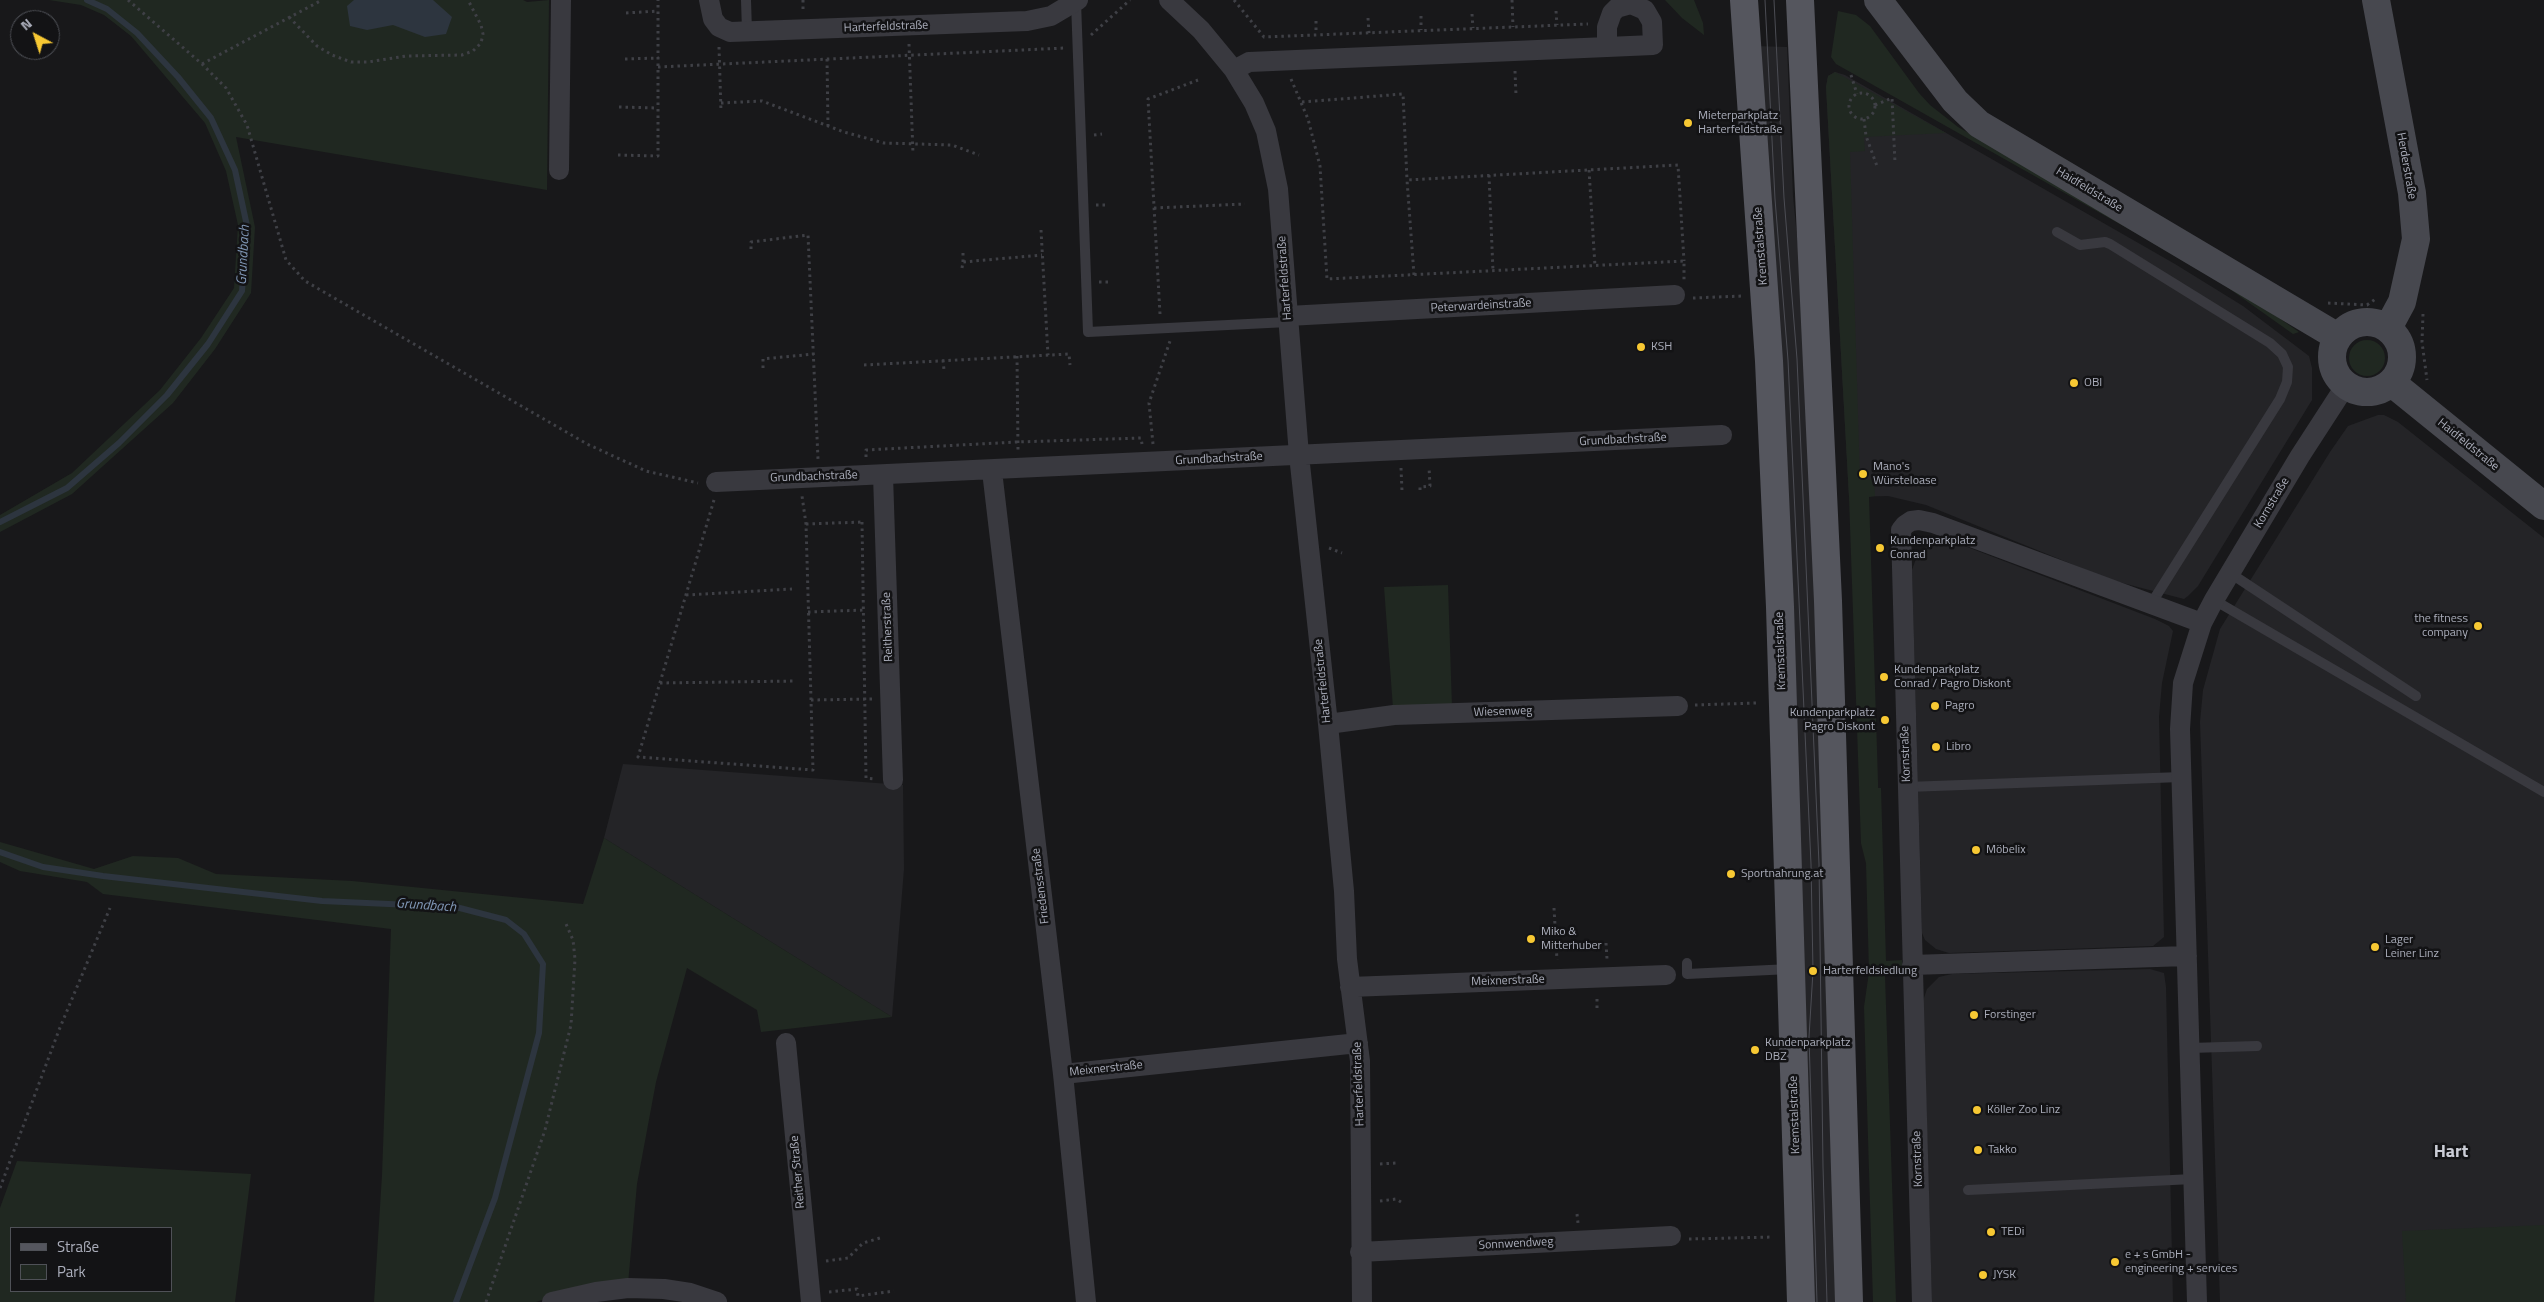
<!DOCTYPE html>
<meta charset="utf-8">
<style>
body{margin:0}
#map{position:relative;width:2544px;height:1302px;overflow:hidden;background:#18181a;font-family:"Titillium Web",sans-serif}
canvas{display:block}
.legend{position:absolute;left:10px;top:1227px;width:162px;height:65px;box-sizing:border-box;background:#131315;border:1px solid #4f5157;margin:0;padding:6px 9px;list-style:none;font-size:15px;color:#aaadba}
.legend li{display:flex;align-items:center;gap:10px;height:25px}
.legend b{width:25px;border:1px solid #4f5157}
.north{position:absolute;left:10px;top:10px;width:50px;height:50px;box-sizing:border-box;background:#131315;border:1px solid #4f5157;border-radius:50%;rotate:320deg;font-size:14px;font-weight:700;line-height:20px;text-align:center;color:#aaadba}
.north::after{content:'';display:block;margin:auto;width:18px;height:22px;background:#f7c833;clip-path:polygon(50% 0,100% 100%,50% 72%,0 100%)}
</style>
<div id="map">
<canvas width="2544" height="1302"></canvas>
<ul class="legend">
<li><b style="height:6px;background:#55565e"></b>Straße</li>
<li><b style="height:14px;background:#202821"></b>Park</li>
</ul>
<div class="north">N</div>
</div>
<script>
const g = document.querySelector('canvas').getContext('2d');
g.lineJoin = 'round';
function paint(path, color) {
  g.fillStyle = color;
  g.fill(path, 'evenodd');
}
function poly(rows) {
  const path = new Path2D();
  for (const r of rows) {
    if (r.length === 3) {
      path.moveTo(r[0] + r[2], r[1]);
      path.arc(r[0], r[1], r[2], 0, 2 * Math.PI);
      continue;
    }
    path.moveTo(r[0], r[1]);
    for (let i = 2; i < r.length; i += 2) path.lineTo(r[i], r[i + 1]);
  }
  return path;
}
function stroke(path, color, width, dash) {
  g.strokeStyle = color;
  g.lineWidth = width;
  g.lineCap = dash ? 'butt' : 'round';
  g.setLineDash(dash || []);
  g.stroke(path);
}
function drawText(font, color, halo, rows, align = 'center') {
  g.font = font + ' "Titillium Web",sans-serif';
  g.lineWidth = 5;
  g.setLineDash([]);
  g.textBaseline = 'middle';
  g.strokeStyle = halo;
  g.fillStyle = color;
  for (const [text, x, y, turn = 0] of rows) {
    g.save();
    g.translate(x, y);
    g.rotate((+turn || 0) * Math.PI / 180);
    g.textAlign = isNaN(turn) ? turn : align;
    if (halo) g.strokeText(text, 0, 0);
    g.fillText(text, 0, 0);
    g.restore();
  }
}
paint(poly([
 [1755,46,1787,47,1793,196,1809,358,1840,1302,1809,1302],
 [1835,72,1845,75,2175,264,2243,306,2309,356,2312,368,2312,400,2198,586,2188,596,2184,599,2111,580,1926,505,1888,496,1849,497,1826,87,1828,76],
 [2378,415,2384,415,2398,422,2544,538,2544,1302,2220,1302,2200,722,2203,690,2220,629,2330,452,2348,426],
 [1949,540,2155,619,2169,626,2173,631,2162,683,2159,717,2164,937,2153,946,1949,953,1936,949,1925,940,1922,933,1912,570,1917,556,1927,546,1940,541],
 [623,764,903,785,904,869,892,1017,604,838],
 [2150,969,2164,973,2166,987,2173,1302,1932,1302,1923,1001,1927,989,1939,977,1952,974]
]), '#242427');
paint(poly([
 [49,0,523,0,527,2,549,0,547,190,236,137,255,227,251,293,215,349,173,403,72,494,0,532,0,515,72,473,160,390,201,338,234,288,238,225,226,171,205,123,131,36,104,15,81,5],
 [1665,0,1694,0,1703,23,1704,35,1682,18],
 [1838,11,1856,15,1870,26,1919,93,1930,105,1958,127,2135,226,2226,281,2299,332,2293,334,2224,285,2132,231,1836,64,1831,57],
 [1835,72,1946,133,1864,137,1865,151,1850,152,1860,480,1874,479,1875,496,1869,497,1878,782,1878,788,1881,788,1886,961,1902,960,1902,975,1885,976,1896,1302,1873,1302,1864,1007,1869,972,1866,863,1861,843,1849,497,1826,87,1828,76],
 [2367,358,18],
 [1448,585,1452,707,1393,708,1384,587],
 [604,838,892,1017,761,1032,757,1010,687,968,656,1082,637,1184,628,1284,563,1293,536,1302,374,1302,382,1175,391,929,103,894,87,882,20,871,0,862,0,842,94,869,133,856,178,858,216,874,352,881,583,904],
 [17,1161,251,1174,235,1302,0,1302,0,1208],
 [11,1228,171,1228,171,1291,11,1291],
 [2544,1225,2544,1302,2406,1302,2402,1231]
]), '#202821');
paint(poly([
 [354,0,433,0,452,17,446,34,425,37,393,25,367,30,350,26,347,6]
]), '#2d353f');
stroke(poly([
 [0,522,67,488,119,443,167,395,208,344,242,291,247,226,235,170,211,118,178,77,137,33,107,9,87,0],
 [0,852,43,867,103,876,322,901,456,907,506,920,524,934,543,964,539,1033,495,1198,456,1302]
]), '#2d353f', 6);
stroke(poly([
 [128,0,202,64,226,88,247,125,286,260,305,281,587,444,646,471,698,483],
 [803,0,803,9],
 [1234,0,1264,37,1588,24],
 [1512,0,1513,27],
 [1556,11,1557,25],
 [626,13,658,11],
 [1472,14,1473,28],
 [1421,16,1421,30],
 [289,17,317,46,332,55,351,62,368,62,406,56,462,55,473,51,481,43,483,34,481,25,468,0],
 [1368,18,1369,33],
 [1316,21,1316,34],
 [1091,35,1130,0],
 [909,44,913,154],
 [719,47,721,112],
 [625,59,659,58],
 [827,59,828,126],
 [202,64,322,0],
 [658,67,1065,48],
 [1515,71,1516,95],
 [1851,75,1857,94],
 [1291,79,1308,119,1320,166,1327,279,1684,261,1684,280],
 [1862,106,13],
 [1302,102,1403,94,1407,180],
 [721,103,762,101,844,132,884,143,952,145,979,155],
 [1875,105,1892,98,1895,163],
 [619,107,658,108],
 [1864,119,1866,136,1877,166],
 [1094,135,1102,134],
 [618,155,658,156,658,0],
 [1589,170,1595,266],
 [1489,175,1493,271],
 [1096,205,1105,205],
 [1154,208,1245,204],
 [1041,230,1048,355],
 [751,249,751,242,808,235,818,459],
 [963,262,963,251],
 [962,268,963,262,1042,255],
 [1414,275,1407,180,1678,165,1684,261],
 [1099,282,1109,282],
 [1693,298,1742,296],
 [2328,303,2367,305,2377,298],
 [1160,314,1148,99,1198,80],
 [2423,314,2422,342,2427,380],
 [1017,356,1018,450],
 [943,360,944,370],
 [864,365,1069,354,1070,365],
 [763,368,763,359,814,354],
 [1153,444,1149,403,1170,341],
 [866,457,866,450,1017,442,1141,438,1142,444],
 [1401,468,1402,491],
 [1420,490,1420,487,1430,486,1429,467],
 [714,500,638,757,813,770,806,524,802,496],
 [862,522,866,778,875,779],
 [806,524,863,522],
 [1329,548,1342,553],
 [686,595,792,589],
 [808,612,865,610],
 [660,683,795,681],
 [811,700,872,699],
 [1695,705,1757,703],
 [1554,908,1557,960],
 [1606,943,1607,959],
 [1864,968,1894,968],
 [1597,1008,1597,996],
 [1380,1164,1397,1163],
 [0,1188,59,1030,110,908],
 [1380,1201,1396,1199,1401,1202],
 [1577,1214,1578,1223],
 [1689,1239,1773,1237],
 [826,1261,848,1258,863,1243,880,1238],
 [829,1292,857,1289,858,1296,894,1291],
 [486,1302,545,1130,571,1025,575,959,573,940,566,924]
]), '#3f4046', 3, [2.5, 4]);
stroke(poly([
 [746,0,747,31],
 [1076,2,1088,332,1288,322],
 [2057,232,2080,245,2105,242,2110,244,2270,343,2282,354,2288,367,2287,382,2280,399,2151,604],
 [2230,573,2416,696],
 [2214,600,2544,792],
 [1907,787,2181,777],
 [1687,963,1687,974,1790,969],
 [2190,1048,2257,1046],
 [1968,1190,2193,1179]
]), '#39393f', 10);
stroke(poly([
 [709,0,713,19,719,27,730,32,1027,21,1051,16,1078,0],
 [1169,0,1201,30,1234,70,1254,103,1266,131,1278,189,1299,455,1328,724,1344,891,1347,959,1360,1061,1362,1302],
 [1234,70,1249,62,1296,60,1514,51,1607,47,1653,45,1652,22,1645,10,1631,4,1617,8,1612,13,1607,27,1607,47],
 [559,170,561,0],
 [1288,316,1675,295],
 [992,471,1063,1074,1086,1302],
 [883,475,893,780],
 [716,482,1722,435],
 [1328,724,1394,715,1678,706],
 [1912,965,2187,956],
 [1350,987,1666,975],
 [786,1043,811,1302],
 [1063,1074,1358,1043],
 [1360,1252,1671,1236],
 [552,1302,596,1292,628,1288,664,1289,690,1293,717,1302],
 [1922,1302,1901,530,1905,525,1911,521,1919,520,1933,523,2202,623],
 [2197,1302,2180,729,2183,683,2202,623,2214,600,2300,456,2346,385]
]), '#39393f', 20);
stroke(poly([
 [1878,0,1955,101,1979,124,2338,337],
 [2376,0,2412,193,2416,239,2402,302,2388,328],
 [2367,357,35],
 [2392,383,2544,506]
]), '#47484f', 28);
stroke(poly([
 [1744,0,1769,361,1780,607,1801,1302],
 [1800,0,1828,601,1849,1302]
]), '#55565e', 28);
stroke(poly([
 [1765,0,1775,199,1788,360,1811,864,1813,971,1809,1037,1817,1302],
 [1774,0,1784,198,1797,359,1819,864,1823,1167,1827,1302]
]), '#4c4d54', 1);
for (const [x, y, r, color] of [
 [1688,123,5,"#f7c833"],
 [1641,347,5,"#f7c833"],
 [2074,383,5,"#f7c833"],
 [1863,474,5,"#f7c833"],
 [1880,548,5,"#f7c833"],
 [2478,626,5,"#f7c833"],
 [1884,677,5,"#f7c833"],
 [1935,706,5,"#f7c833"],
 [1885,720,5,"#f7c833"],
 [1936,747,5,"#f7c833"],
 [1976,850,5,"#f7c833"],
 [1731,874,5,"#f7c833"],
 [1531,939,5,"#f7c833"],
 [2375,947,5,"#f7c833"],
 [1813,971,5,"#f7c833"],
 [1974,1015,5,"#f7c833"],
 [1755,1050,5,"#f7c833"],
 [1977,1110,5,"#f7c833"],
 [1978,1150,5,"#f7c833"],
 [1991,1232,5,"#f7c833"],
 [2115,1262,5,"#f7c833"],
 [1983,1275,5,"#f7c833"]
]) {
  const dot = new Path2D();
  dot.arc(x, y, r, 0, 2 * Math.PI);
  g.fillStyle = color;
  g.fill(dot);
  stroke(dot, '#131315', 2);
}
drawText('12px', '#aaadba', '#131315', [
 ["Harterfeldstraße",886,27,-2],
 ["Herderstraße",2406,166,80],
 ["Haidfeldstraße",2089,190,31],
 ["Kremstalstraße",1761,246,-94],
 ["Harterfeldstraße",1285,278,-94],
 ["Peterwardeinstraße",1481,306,-3],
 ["Grundbachstraße",1623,440,-3],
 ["Haidfeldstraße",2468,445,39],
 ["Grundbachstraße",1219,459,-3],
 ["Grundbachstraße",814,477,-2],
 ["Kornstraße",2272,503,-59],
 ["Reitherstraße",888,627,-92],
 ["Kremstalstraße",1781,651,-92],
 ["Harterfeldstraße",1323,681,-96],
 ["Wiesenweg",1503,712,-2],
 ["Kornstraße",1906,754,-92],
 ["Friedensstraße",1041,886,-97],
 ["Meixnerstraße",1508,981,-2],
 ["Meixnerstraße",1106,1069,-6],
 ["Harterfeldstraße",1359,1084,-92],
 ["Kremstalstraße",1795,1115,-92],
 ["Kornstraße",1918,1159,-92],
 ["Reither Straße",798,1172,-95],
 ["Sonnwendweg",1516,1244,-3]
]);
drawText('12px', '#aaadba', '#131315', [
 ["Mieterparkplatz",1698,116],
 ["Harterfeldstraße",1698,130],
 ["KSH",1651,347],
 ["OBI",2084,383],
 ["Mano's",1873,467],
 ["Würsteloase",1873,481],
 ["Kundenparkplatz",1890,541],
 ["Conrad",1890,555],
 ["the fitness",2468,619,"right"],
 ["company",2468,633,"right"],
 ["Kundenparkplatz",1894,670],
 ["Conrad / Pagro Diskont",1894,684],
 ["Pagro",1945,706],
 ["Kundenparkplatz",1875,713,"right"],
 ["Pagro Diskont",1875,727,"right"],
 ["Libro",1946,747],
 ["Möbelix",1986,850],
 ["Sportnahrung.at",1741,874],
 ["Miko &",1541,932],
 ["Mitterhuber",1541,946],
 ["Lager",2385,940],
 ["Leiner Linz",2385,954],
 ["Harterfeldsiedlung",1823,971],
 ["Forstinger",1984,1015],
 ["Kundenparkplatz",1765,1043],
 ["DBZ",1765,1057],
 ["Köller Zoo Linz",1987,1110],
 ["Takko",1988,1150],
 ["TEDi",2001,1232],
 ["e + s GmbH -",2125,1255],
 ["engineering + services",2125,1269],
 ["JYSK",1993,1275]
], 'left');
drawText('italic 14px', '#8097b6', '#131315', [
 ["Grundbach",244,255,-87],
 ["Grundbach",426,906,4]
]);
drawText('bold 18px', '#cbcdd6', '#131315', [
 ["Hart",2451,1153]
]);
</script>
